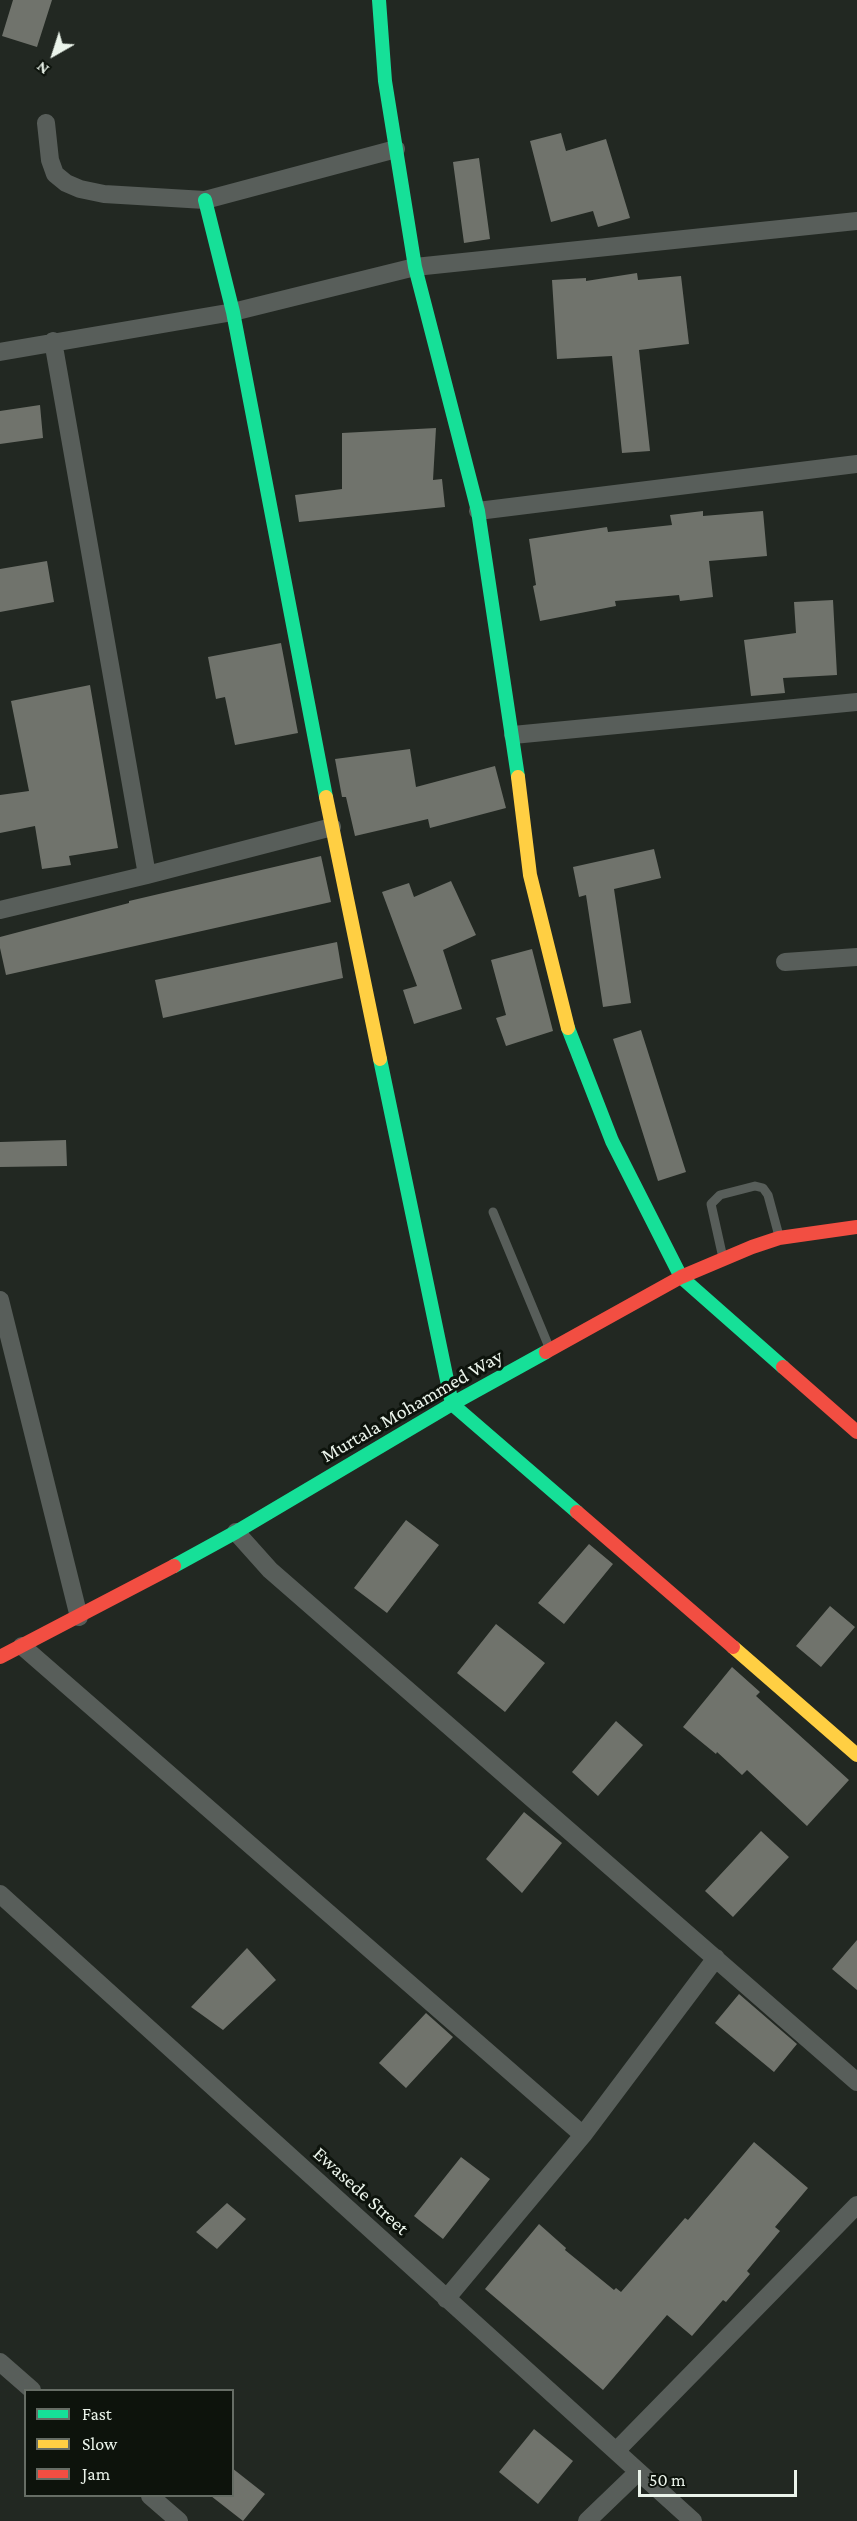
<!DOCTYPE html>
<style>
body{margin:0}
#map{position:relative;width:857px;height:2521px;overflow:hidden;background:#222822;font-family:"Crimson Pro",serif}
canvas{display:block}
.legend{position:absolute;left:24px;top:2389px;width:210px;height:108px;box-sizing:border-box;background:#0d130c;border:2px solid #666d65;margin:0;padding:8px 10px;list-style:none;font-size:18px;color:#ebf4eb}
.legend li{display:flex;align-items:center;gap:12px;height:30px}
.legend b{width:30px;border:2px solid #666d65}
.north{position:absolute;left:24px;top:24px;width:60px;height:60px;-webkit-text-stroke:4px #0d130c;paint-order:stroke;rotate:219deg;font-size:16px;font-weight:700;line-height:24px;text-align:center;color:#ebf4eb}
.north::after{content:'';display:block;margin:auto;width:21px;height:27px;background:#ebf4eb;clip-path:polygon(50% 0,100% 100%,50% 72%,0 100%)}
.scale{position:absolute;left:638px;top:2470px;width:159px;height:27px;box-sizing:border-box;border:3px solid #ebf4eb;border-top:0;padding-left:8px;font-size:18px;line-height:21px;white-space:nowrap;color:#ebf4eb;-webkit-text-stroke:4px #0d130c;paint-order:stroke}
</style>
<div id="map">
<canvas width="857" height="2521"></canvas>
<ul class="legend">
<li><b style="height:8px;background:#16e098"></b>Fast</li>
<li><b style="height:8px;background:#ffcf43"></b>Slow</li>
<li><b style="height:8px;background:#f24e42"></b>Jam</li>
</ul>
<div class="north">N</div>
<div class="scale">50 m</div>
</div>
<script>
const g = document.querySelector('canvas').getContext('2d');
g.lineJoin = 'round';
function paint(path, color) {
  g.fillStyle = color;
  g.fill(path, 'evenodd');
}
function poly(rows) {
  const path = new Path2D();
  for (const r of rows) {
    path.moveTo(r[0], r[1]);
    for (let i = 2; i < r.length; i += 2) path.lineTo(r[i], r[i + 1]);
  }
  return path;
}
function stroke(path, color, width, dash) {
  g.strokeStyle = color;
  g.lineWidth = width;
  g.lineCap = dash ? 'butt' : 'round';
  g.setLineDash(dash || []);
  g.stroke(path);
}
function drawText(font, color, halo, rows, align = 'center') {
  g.font = font + ' "Crimson Pro",serif';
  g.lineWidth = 6;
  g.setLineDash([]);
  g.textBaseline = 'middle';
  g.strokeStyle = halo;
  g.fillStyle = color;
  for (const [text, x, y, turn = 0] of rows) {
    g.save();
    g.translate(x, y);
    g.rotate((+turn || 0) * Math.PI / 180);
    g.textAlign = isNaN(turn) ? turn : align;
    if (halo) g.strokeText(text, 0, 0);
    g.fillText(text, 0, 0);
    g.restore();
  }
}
paint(poly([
 [13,0,52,0,37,47,2,36],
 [561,133,566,151,606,139,630,218,598,227,593,211,551,222,530,141],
 [479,158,490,239,464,243,453,162],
 [637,273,638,280,681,276,689,344,639,350,650,451,622,453,612,356,557,359,552,280,586,278,586,281],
 [40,405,43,438,0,444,0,411],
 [436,428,433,480,442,479,445,507,299,522,295,495,342,489,342,433],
 [703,511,703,516,763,511,767,556,709,561,713,597,680,601,679,595,615,601,616,606,540,621,533,586,536,585,529,539,607,527,608,532,672,525,670,515],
 [47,561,54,602,0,612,0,569],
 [833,600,837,675,783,678,785,693,751,696,744,640,796,633,794,602],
 [281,643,298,733,235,745,225,697,216,699,208,657],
 [90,685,118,848,69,856,71,865,42,869,35,826,0,833,0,795,29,791,11,701],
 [410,749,416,787,495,766,506,808,430,828,428,819,355,836,346,797,342,797,335,759],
 [654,849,661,878,614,889,631,1003,603,1007,586,895,579,897,573,867],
 [321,856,331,902,6,975,0,948,0,937,129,903,129,901],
 [451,881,476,935,443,950,462,1009,414,1024,403,990,417,986,382,892,409,883,414,897],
 [337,942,343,978,163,1018,155,980],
 [532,949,553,1031,506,1046,496,1018,506,1015,491,960],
 [641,1030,686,1172,658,1181,613,1039],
 [66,1140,67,1166,0,1167,0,1142],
 [406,1520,439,1545,387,1613,354,1588],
 [589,1544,613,1564,564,1624,538,1603],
 [830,1606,855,1627,821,1667,796,1646],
 [496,1624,545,1663,505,1712,457,1673],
 [732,1667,760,1692,756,1696,849,1780,807,1826,747,1770,742,1775,717,1752,716,1754,683,1727],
 [616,1721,643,1745,598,1796,572,1772],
 [524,1812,562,1843,522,1893,486,1859],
 [761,1831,789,1857,733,1917,705,1891],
 [857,1940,857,1990,832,1969],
 [247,1948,276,1980,223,2030,191,2007],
 [739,1994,797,2044,774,2072,715,2023],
 [426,2013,453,2037,406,2088,379,2063],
 [754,2142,808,2188,775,2227,780,2231,747,2271,750,2274,726,2302,723,2300,692,2336,667,2315,603,2390,485,2289,539,2224,566,2248,565,2250,614,2290,616,2288,621,2292,685,2218,688,2220],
 [461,2157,490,2179,443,2239,414,2216],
 [227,2203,246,2219,217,2249,196,2232],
 [534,2429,573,2461,538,2504,499,2472],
 [232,2468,265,2494,243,2521,211,2496,232,2496]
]), '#70736c');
stroke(poly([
 [493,1212,549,1347],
 [723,1258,711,1204,720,1195,755,1186,763,1188,768,1195,779,1236]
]), '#585e5a', 9);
stroke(poly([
 [46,123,50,160,55,174,66,183,80,189,104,194,205,200,396,149],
 [53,341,147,875],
 [0,352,233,312,415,267,857,221],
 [478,511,857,464],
 [513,735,857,702],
 [0,910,147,875,332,827],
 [785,962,857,957],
 [0,1300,79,1617],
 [236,1532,270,1570,857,2082],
 [22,1646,583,2135],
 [0,1894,693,2521],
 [446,2299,583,2135,716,1958],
 [0,2362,32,2390],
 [616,2451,857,2205],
 [150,2496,179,2521],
 [587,2521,638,2472]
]), '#585e5a', 18);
stroke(poly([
 [379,0,385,81,415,267,478,511,518,777],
 [205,200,233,312,326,797],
 [568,1028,612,1141,681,1277,783,1367],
 [380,1059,452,1404,577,1512],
 [174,1566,236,1532,452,1404,546,1352]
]), '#16e098', 14);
stroke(poly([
 [518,777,530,875,568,1028],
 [326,797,380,1059],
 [733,1647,857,1755]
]), '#ffcf43', 14);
stroke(poly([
 [546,1352,681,1277,752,1247,779,1238,857,1227],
 [783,1367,857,1432],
 [577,1512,733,1647],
 [0,1657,174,1566]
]), '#f24e42', 14);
drawText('20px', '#ebf4eb', '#0d130c', [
 ["Murtala Mohammed Way",412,1406,-30],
 ["Ewasede Street",361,2191,42]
]);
</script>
